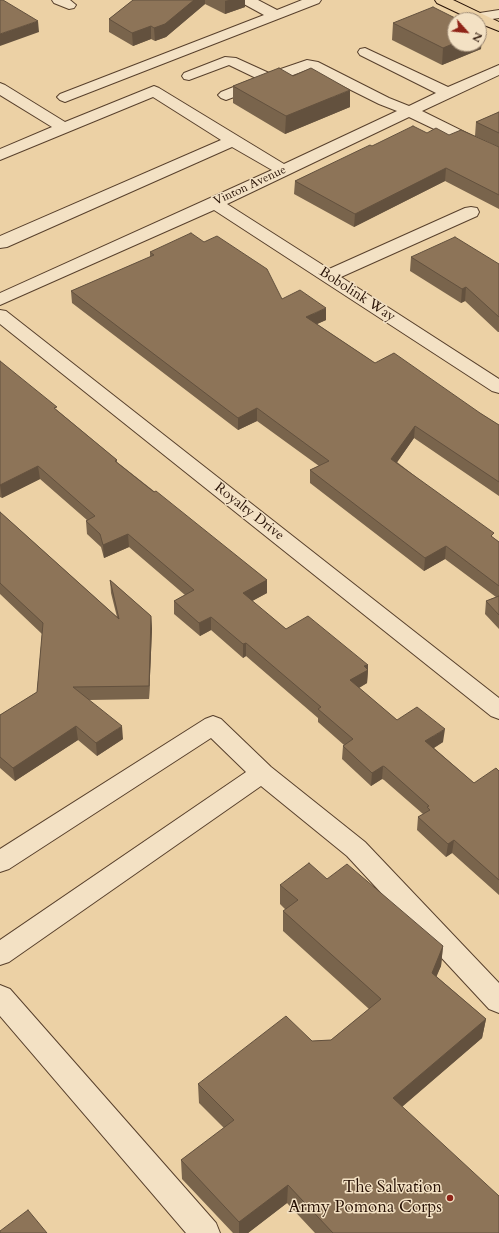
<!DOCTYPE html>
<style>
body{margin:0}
#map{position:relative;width:499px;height:1233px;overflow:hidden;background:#ecd1a5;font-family:Cardo,serif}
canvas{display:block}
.north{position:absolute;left:447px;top:12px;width:40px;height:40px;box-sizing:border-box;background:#f3e1c4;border:1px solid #a18d77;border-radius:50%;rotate:117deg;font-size:11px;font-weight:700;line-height:16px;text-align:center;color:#261004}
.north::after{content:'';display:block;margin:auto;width:14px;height:18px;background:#8f2418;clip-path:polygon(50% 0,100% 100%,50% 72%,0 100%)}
</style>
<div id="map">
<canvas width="499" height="1233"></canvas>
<div class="north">N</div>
</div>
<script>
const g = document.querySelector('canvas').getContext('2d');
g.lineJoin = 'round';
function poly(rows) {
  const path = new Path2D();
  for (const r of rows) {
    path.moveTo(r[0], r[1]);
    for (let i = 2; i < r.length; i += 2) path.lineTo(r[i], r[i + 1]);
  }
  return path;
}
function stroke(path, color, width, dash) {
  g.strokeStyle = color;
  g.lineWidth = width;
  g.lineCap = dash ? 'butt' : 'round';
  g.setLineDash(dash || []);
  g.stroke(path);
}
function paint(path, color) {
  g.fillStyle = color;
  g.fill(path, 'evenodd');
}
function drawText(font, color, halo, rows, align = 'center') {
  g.font = font + ' Cardo,serif';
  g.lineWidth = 3;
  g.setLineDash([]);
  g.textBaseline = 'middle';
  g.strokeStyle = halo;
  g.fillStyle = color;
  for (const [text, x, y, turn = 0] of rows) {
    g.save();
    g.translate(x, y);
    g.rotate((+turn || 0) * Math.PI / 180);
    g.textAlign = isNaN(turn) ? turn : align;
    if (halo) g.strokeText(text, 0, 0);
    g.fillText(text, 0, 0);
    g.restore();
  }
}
const minor = poly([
 [52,0,70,0,76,5,74,8,69,9,54,3,52,0],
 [240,0,258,0,277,10,302,0,321,0,319,3,70,100,65,102,60,100,57,97,60,94,264,15,242,3,240,0],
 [499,10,499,18,479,21,473,20,471,17,473,14,499,10],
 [365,48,448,87,499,65,499,75,422,111,499,149,499,160,409,117,227,204,329,269,465,208,471,207,477,208,479,212,477,216,341,277,499,379,499,393,492,391,214,210,0,305,0,293,272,170,232,147,7,247,0,248,0,236,221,140,153,97,0,160,0,149,52,127,0,95,0,83,5,85,65,122,149,88,154,86,159,88,284,164,397,111,379,104,309,69,226,100,221,98,218,95,221,92,256,78,229,65,189,80,184,79,182,76,184,73,225,57,236,58,269,73,307,60,318,62,389,98,409,106,436,93,360,55,358,52,360,49,365,48],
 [0,310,6,311,499,698,499,719,491,716,0,324,0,310],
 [213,716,221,719,271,767,365,842,499,983,499,1013,489,1009,347,856,261,786,9,962,0,965,0,940,246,772,211,738,9,869,0,872,0,849,205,719,213,716],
 [0,985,10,989,216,1223,220,1233,186,1233,0,1016,0,985]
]);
const major = poly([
 [435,0,453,0,499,22,499,31,479,23,479,20,473,20,437,3,435,0]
]);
stroke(minor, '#58402c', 2);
stroke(major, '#261004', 2);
paint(minor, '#f3e1c4');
paint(major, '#ecd1a5');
paint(poly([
 [133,0,245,0,245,7,225,14,205,4,166,37,155,41,151,39,133,46,109,32,109,19],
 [393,23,481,49,442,65,392,40],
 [293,76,350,107,285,134,233,103,233,86],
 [499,112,499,147,475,136,476,122],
 [427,133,449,135,499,147,499,209,445,181,354,227,294,194,295,181,372,146],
 [150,252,282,299,326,320,317,324,375,363,480,413,499,425,499,496,414,438,397,462,499,542,499,629,485,614,486,601,496,597,445,559,424,571,310,483,310,470,319,466,257,421,238,430,72,303,71,291,150,257],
 [411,257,499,264,499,332,498,332,465,301,461,303,410,271],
 [0,361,57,410,117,460,117,462,267,580,267,593,252,601,286,629,368,665,368,670,367,683,359,688,397,720,443,742,434,748,474,783,499,771,499,895,452,853,446,857,417,830,418,817,423,814,384,780,382,779,371,786,342,759,343,746,344,745,318,722,318,718,246,656,243,658,211,630,200,636,174,614,174,601,185,595,129,547,104,558,101,547,87,534,86,521,87,520,40,479,2,498,0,497],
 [0,512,117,617,111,593,110,580,151,616,152,629,149,699,89,700,123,739,97,756,78,740,15,781,0,768,0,715,37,692,42,634,0,594],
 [327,879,443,946,441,966,436,976,486,1019,482,1038,402,1107,499,1233,315,1233,287,1203,248,1233,233,1233,182,1179,181,1160,224,1128,199,1103,198,1084,312,1041,331,1040,369,1009,283,931,283,911,286,910,280,904,280,885]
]), '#79644c');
paint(poly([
 [194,0,205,0,205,4,166,37,155,41,154,28],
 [229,0,245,0,245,7,225,14,225,1],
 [38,21,39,32,0,46,0,34],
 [151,26,151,39,133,46,132,33],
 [483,32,481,49,442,65,443,48,455,43,455,44,479,44,479,33],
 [350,90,350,107,285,134,286,116],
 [446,168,445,181,354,227,355,214],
 [466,287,465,301,461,303,462,289],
 [326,308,326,320,306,329,306,317],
 [257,408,257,421,238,430,238,418],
 [415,426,414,438,391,471,391,459],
 [38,466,40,479,2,498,0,485],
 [128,534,129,547,104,558,103,545],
 [446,546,445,559,424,571,425,558],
 [267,580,267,593,243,606,243,593],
 [151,616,152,629,149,699,149,686],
 [211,617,211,630,200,636,199,623],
 [246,643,246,656,243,658,243,644],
 [368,665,368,670,367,683,350,693,350,680,364,666],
 [76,726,78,740,15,781,13,768],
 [122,726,123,739,97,756,96,743],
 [445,729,443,742,424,754,425,741],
 [383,766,382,779,371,786,372,773],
 [454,840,452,853,446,857,448,844],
 [443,946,441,966,430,992,432,973],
 [486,1019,482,1038,391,1116,393,1098],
 [288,1185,287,1203,248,1233,239,1233,239,1222]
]), '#63513e');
const building = poly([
 [0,0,3,0,38,21,0,34,0,0],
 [133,0,194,0,165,24,154,28,151,26,132,33,109,19,133,0],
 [433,7,459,20,455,20,455,43,443,48,393,23,433,7],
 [479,30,483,32,479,33,479,30],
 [279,68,293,76,311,68,350,90,286,116,233,86,279,68],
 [499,112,499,133,476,122,499,112],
 [413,126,427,133,436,128,449,135,461,130,499,147,499,195,446,168,355,214,295,181,370,145,372,146,413,126],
 [191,233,204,242,217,236,267,269,282,299,300,290,326,308,306,317,375,363,394,353,480,413,499,425,499,482,415,426,391,459,494,533,491,536,499,542,499,586,446,546,425,558,310,470,329,461,257,408,238,418,71,291,154,255,150,252,191,233],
 [455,237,499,264,499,317,466,287,462,289,411,257,455,237],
 [0,361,57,407,54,408,117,460,115,461,154,492,156,491,267,580,243,593,286,629,308,616,368,665,364,666,368,670,350,680,397,720,417,707,445,729,425,741,474,783,496,768,499,771,499,880,454,840,448,844,418,817,430,810,427,807,429,806,385,767,383,766,372,773,343,746,353,739,318,709,321,707,246,643,243,644,211,617,199,623,174,601,194,590,128,534,103,545,100,534,86,521,95,516,38,466,0,485,0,361],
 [0,512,119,619,110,580,151,616,149,686,73,687,122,726,96,743,76,726,13,768,0,757,0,715,37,692,43,623,0,583,0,512],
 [499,596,499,615,486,601,499,596],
 [309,863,327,879,347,864,443,946,432,973,486,1019,393,1098,499,1196,499,1233,333,1233,288,1185,239,1222,181,1160,234,1120,198,1084,286,1016,312,1041,331,1040,381,999,283,911,298,900,280,885,309,863],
 [28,1210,47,1233,0,1233,0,1231,28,1210]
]);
paint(building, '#8d7458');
stroke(building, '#63513e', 1);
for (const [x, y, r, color] of [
 [450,1198,4,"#8f2418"]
]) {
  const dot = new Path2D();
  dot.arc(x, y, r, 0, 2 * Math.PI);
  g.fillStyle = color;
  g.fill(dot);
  stroke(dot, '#f3e1c4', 1.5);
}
drawText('12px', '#261004', '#f3e1c4', [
 ["Vinton Avenue",250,186,-25]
]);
drawText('14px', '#261004', '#f3e1c4', [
 ["Bobolink Way",357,295,33],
 ["Royalty Drive",249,512,38]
]);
drawText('17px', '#261004', '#f3e1c4', [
 ["The Salvation",442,1188],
 ["Army Pomona Corps",442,1208]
], 'right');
</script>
